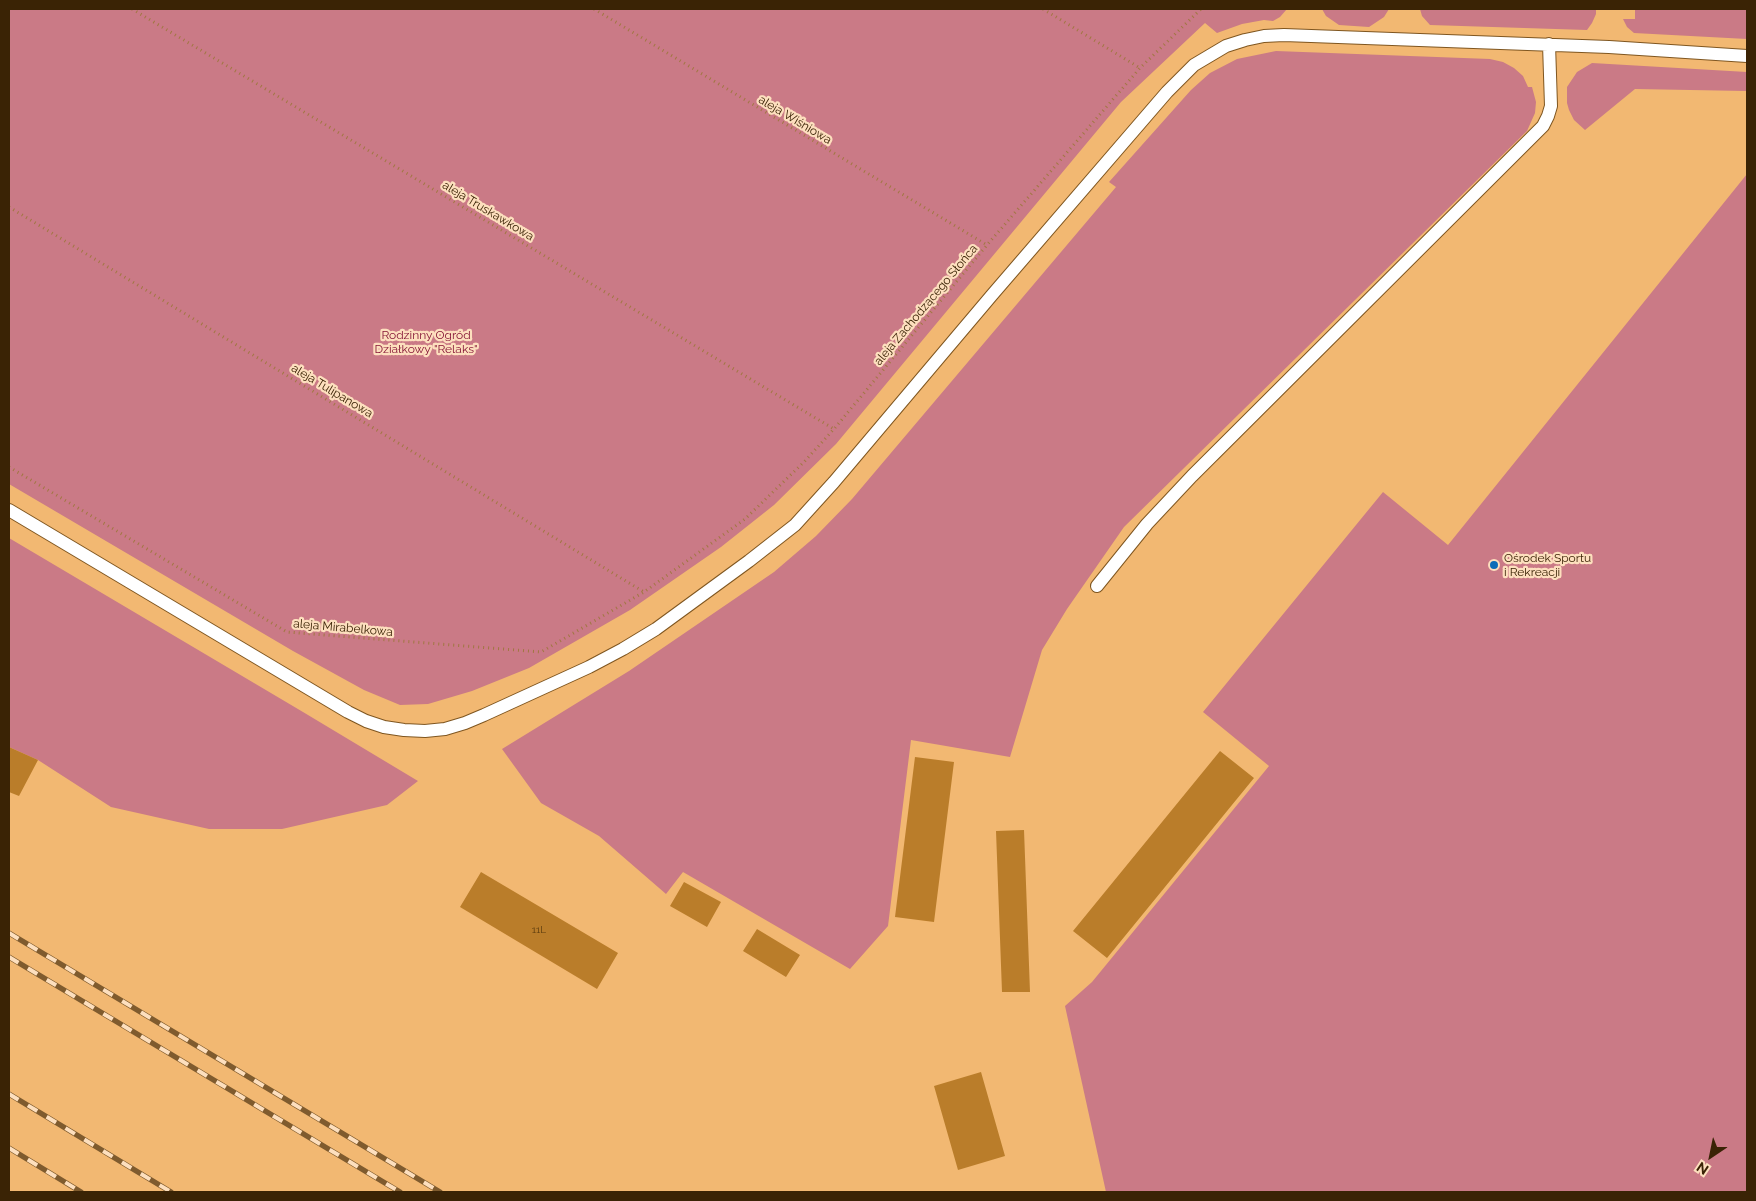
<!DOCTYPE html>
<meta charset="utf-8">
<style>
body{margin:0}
#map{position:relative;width:1756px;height:1201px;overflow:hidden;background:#f2b872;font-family:Raleway,sans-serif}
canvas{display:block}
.frame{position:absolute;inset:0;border:10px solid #3a2305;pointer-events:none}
.north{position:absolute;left:1686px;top:1131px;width:50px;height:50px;-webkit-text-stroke:4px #fddfbe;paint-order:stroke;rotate:214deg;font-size:14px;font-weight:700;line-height:20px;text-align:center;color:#3a2305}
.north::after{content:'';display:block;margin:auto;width:18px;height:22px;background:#3a2305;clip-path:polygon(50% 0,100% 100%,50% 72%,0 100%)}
</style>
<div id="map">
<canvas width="1756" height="1201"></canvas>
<div class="frame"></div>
<div class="north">N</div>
</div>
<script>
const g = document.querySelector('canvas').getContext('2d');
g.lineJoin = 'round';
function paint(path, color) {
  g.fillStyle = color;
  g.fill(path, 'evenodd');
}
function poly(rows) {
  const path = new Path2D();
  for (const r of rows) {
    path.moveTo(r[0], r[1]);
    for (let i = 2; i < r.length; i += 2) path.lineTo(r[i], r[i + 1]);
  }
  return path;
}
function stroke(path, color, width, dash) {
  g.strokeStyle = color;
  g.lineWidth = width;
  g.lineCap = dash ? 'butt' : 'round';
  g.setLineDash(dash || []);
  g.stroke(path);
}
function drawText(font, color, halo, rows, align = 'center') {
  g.font = font + ' Raleway,sans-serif';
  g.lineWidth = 4.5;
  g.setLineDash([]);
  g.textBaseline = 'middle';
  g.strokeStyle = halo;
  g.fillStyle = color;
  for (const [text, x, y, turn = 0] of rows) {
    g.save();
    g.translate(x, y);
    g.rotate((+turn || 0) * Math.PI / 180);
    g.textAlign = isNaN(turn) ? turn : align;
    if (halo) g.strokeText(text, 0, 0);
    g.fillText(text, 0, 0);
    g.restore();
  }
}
paint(poly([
 [9,9,1287,9,1280,17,1273,21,1264,20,1242,24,1217,33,1205,23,1121,102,836,444,774,505,721,547,630,610,529,668,472,691,428,704,400,705,364,690,293,651,9,484],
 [1322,9,1389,9,1384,17,1369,27,1339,25,1326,16],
 [1420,9,1596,9,1596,14,1592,23,1587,30,1430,25,1422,16],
 [1635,9,1747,9,1747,39,1634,33,1627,27,1623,19,1635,19],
 [1276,51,1490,59,1503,62,1514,68,1523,76,1528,87,1532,87,1536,102,1535,113,1527,131,1124,527,1067,609,1042,650,1010,757,911,740,888,926,850,969,683,872,666,894,599,836,541,803,502,749,629,671,774,572,816,536,852,499,1116,187,1109,182,1191,90,1210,73,1237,59],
 [1592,63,1747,72,1747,92,1746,91,1635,89,1585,130,1574,120,1569,110,1567,103,1567,87,1577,72],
 [1747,174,1747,1192,1106,1192,1065,1006,1092,982,1269,766,1203,712,1383,492,1448,545],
 [9,538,303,712,418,781,387,805,282,829,209,829,111,807,38,760,9,747]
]), '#ca7a86');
paint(poly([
 [9,747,38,760,19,796,9,792],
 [1220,751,1254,778,1107,958,1073,931],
 [915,757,954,762,934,922,895,917],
 [1024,830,1030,992,1002,992,996,831],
 [481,872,618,953,597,989,460,907],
 [684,882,721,902,707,927,670,906],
 [757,929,800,955,786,977,743,951],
 [981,1072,1005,1156,958,1170,934,1086]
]), '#ba7d2a');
const lane = poly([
 [9,510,348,712,366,721,384,727,404,730,425,731,445,729,465,723,484,715,589,667,623,649,656,629,749,561,795,525,834,482,992,295,1167,92,1194,65,1226,46,1245,40,1264,36,1284,35,1609,47,1747,56],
 [1097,586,1147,524,1192,476,1543,126,1548,116,1551,106,1549,44]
]);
stroke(lane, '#7f5620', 14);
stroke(poly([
 [132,9,834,429],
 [594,9,987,245],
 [1043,9,1140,68],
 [9,207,644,592],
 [9,467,287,632,541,652,644,592,745,519,804,462,834,429,987,245,1140,68,1201,9]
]), '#a17742', 3, [1, 4]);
stroke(lane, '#fff', 12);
const rail = poly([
 [9,933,440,1192],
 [9,957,400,1192],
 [9,1094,171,1192],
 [9,1148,81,1192]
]);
stroke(rail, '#7f5b2e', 5.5);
stroke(rail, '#fddfbe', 4, [11]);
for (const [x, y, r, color] of [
 [1494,565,5,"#0c6bb8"]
]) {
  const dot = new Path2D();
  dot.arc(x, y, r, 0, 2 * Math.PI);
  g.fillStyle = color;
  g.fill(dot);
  stroke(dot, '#fddfbe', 2);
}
drawText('10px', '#5a3a0e', null, [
 ["11L",539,930]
]);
drawText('12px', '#3a2305', '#fddfbe', [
 ["aleja Wiśniowa",795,120,31],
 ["aleja Truskawkowa",488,211,31],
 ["aleja Zachodzącego Słońca",926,305,-50],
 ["aleja Tulipanowa",332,391,31],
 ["aleja Mirabelkowa",343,628,5]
]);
drawText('12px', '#851637', '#fddfbe', [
 ["Rodzinny Ogród",426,335],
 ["Działkowy \"Relaks\"",426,349]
]);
drawText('12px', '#3a2305', '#fddfbe', [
 ["Ośrodek Sportu",1504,558],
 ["i Rekreacji",1504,572]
], 'left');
</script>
